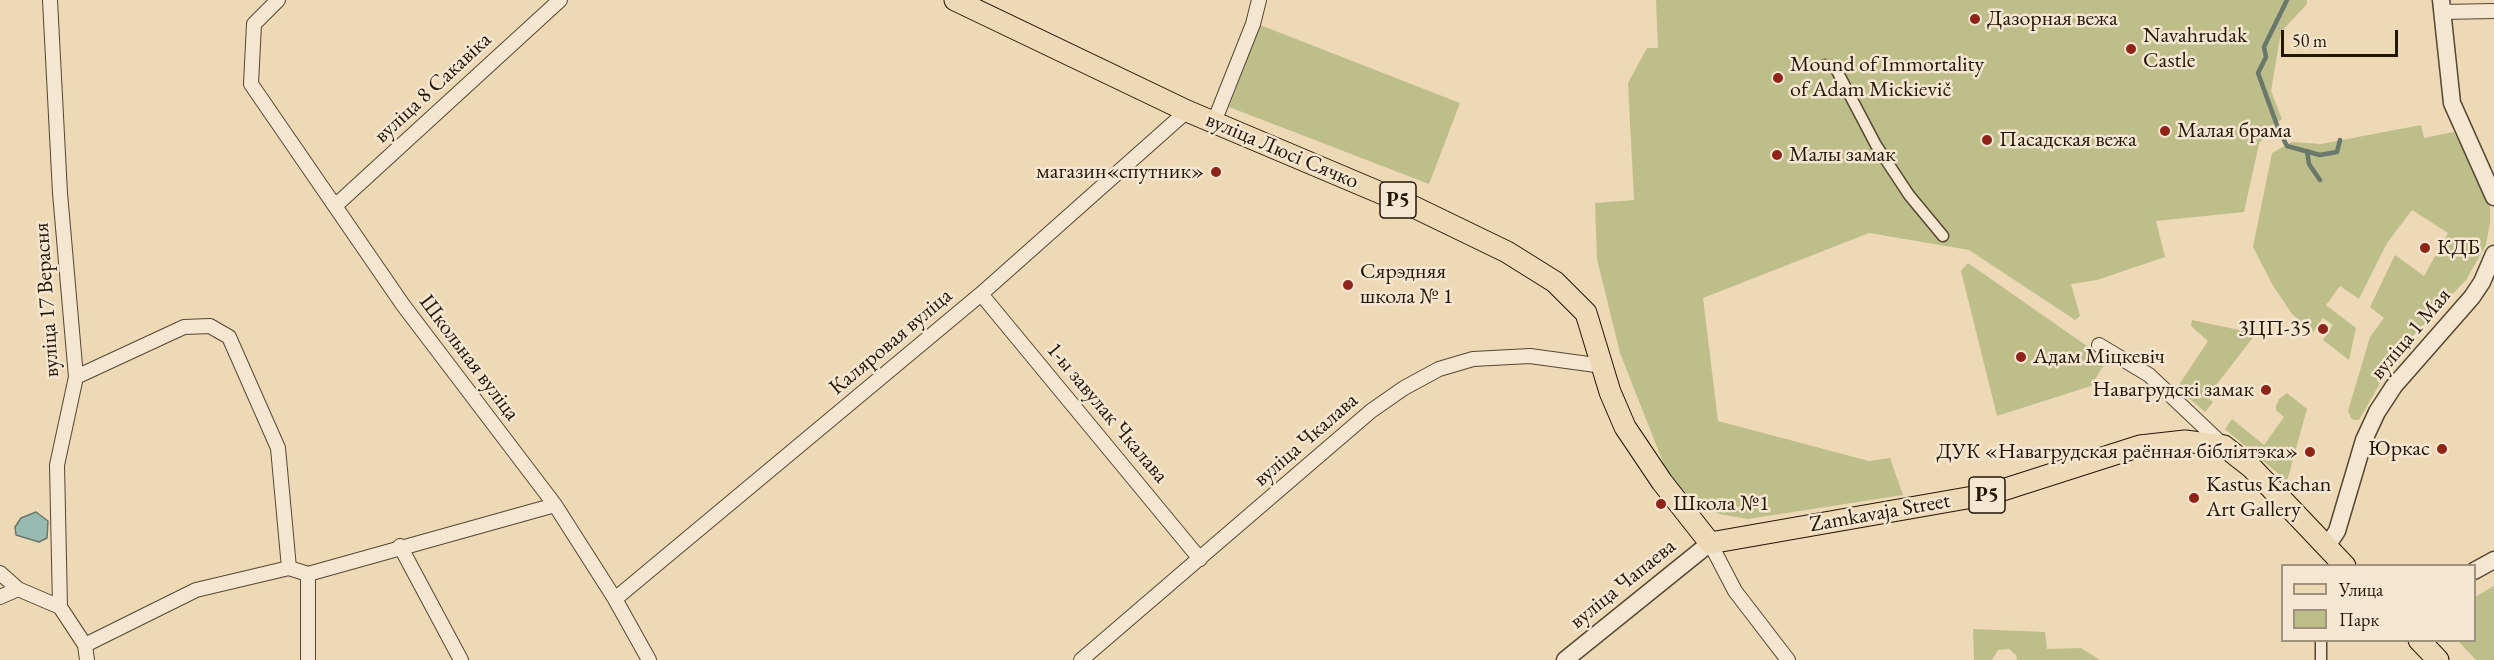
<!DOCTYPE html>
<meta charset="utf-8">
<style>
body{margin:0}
#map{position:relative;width:2494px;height:660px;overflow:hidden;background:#eed9b7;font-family:"EB Garamond",serif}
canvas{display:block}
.legend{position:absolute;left:2281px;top:564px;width:195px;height:78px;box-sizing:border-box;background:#f4e6d0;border:2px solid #a0937e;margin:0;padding:8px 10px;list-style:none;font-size:18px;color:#221604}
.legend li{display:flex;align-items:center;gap:12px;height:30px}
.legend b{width:30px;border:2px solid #a0937e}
.scale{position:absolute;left:2281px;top:30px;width:117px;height:27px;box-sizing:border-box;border:3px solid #221604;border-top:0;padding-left:8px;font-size:18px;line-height:21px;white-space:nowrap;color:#221604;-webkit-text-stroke:4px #f4e6d0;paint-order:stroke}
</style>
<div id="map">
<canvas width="2494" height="660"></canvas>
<ul class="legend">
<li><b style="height:8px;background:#eed9b7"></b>Улица</li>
<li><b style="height:16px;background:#bebe8b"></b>Парк</li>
</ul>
<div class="scale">50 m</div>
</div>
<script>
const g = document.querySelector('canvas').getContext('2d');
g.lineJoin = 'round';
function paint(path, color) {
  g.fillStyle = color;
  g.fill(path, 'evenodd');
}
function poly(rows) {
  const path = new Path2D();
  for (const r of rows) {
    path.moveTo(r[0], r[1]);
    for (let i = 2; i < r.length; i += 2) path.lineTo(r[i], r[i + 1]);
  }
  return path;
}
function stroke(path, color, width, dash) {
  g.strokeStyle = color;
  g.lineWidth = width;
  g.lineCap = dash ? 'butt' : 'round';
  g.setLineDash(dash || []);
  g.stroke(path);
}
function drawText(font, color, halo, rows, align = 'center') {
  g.font = font + ' "EB Garamond",serif';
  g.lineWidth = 5;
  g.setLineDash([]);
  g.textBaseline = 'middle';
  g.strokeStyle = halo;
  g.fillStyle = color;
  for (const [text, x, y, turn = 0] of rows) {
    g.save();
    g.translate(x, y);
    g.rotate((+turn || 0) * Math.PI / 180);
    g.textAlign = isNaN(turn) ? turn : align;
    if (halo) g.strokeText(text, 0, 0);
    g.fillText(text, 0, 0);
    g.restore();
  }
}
paint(poly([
 [1656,0,2307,0,2307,4,2281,32,2271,91,2282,119,2271,126,2259,144,2244,212,2156,221,2165,257,2097,280,2071,284,2080,316,2075,320,1969,250,1869,233,1703,298,1718,421,1869,461,1890,458,1903,495,1748,519,1719,514,1693,502,1668,475,1620,353,1597,259,1595,203,1634,200,1628,83,1647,48,1658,48],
 [1260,25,1460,103,1429,184,1229,107],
 [2421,125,2424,138,2454,132,2490,204,2490,222,2486,245,2466,280,2410,339,2387,371,2359,420,2354,420,2351,418,2348,411,2370,337,2384,318,2370,307,2395,255,2424,276,2448,233,2412,210,2387,243,2359,299,2340,286,2326,305,2356,328,2349,360,2323,340,2333,325,2323,318,2313,332,2292,314,2272,284,2253,247,2272,153,2292,142,2321,144],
 [1968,263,2107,360,2091,386,1997,416,1961,271],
 [2192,320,2253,333,2258,331,2207,397,2213,402,2205,412,2177,388,2208,341,2191,326],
 [2287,393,2307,409,2287,481,2225,429,2232,419,2264,445,2284,417,2276,410,2276,406,2279,399],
 [2494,586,2494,660,2476,660,2458,641,2474,640,2475,597],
 [1973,629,2045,632,2047,649,2081,648,2100,660,2017,660,2016,655,2009,649,1998,650,1992,660,1974,660]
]), '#bebe8b');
const water = poly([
 [36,512,48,521,47,538,39,542,16,535,15,527,21,518,36,512]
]);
paint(water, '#99bab0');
stroke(water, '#69786b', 1.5);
stroke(poly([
 [2278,128,2287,146,2320,155,2337,152,2340,140],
 [2262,137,2278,128,2258,73,2266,57,2264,47,2287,0],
 [2307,151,2309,164,2320,180]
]), '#69786b', 4.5);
const pedestrian = poly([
 [1825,65,1835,67,1876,145,1909,195,1943,236],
 [2321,640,2321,660]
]);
const minor = poly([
 [50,0,60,193,76,377,57,465,60,607,85,645,87,660],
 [278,0,254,24,251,84,403,305,555,505,615,599,649,660],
 [2442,12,2494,11],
 [1214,122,1253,24,1259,0],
 [335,206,560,0],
 [981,294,1200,559],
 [2099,345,2149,375,2223,445],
 [76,377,184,327,210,326,229,337,278,448,289,568],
 [1710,543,1735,591,1788,660],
 [400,546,461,660],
 [0,573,18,589,60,607],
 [0,597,18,589],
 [615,599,981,294,1187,111],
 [85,645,196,590,289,568,308,574,555,505],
 [308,660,308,574],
 [1081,660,1371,411,1404,388,1439,369,1473,359,1530,356,1603,366]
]);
const tertiary = poly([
 [2441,0,2452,103,2494,197],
 [2327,546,2337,531,2364,440,2377,412,2394,386,2472,297,2482,282,2494,254],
 [2474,571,2494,560],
 [1565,660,1710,543]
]);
const primary = poly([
 [955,0,1187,111,1414,207,1507,252,1555,282,1586,313,1610,392,1625,427,1662,482,1710,543,1990,494,2140,446,2185,441,2224,446,2252,468,2345,566],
 [2419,640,2438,660]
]);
stroke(pedestrian, '#554731', 13);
stroke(minor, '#554731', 16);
stroke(tertiary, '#554731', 19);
stroke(primary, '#221604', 23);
stroke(pedestrian, '#f4e6d0', 10);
stroke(minor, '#f4e6d0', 14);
stroke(tertiary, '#f4e6d0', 16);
stroke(primary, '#eed9b7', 21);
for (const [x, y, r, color] of [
 [1975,19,6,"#8f2418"],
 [2131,49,6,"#8f2418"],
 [1778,78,6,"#8f2418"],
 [2165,131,6,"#8f2418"],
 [1987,140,6,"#8f2418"],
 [1777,155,6,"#8f2418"],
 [1216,172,6,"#8f2418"],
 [2425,248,6,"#8f2418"],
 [1348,285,6,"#8f2418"],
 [2323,329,6,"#8f2418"],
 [2021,357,6,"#8f2418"],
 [2266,390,6,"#8f2418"],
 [2442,449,6,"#8f2418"],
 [2310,452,6,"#8f2418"],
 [2194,498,6,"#8f2418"],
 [1661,504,6,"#8f2418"]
]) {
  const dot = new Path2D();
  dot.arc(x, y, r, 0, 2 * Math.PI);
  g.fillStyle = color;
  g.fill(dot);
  stroke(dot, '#f4e6d0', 2);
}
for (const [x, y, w] of [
 [1398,200,36],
 [1987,495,36]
]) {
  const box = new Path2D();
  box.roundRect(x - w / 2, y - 18, w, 36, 4.5);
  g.fillStyle = '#f4e6d0';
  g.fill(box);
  stroke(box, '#221604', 1.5);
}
drawText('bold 21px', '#221604', null, [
 ["Р5",1398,200],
 ["Р5",1987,495]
]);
drawText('22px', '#221604', '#f4e6d0', [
 ["Дазорная вежа",1987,19],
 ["Navahrudak",2143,36],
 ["Castle",2143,61],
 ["Mound of Immortality",1790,65],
 ["of Adam Mickievič",1790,90],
 ["Малая брама",2177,131],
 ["Пасадская вежа",1999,140],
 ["Малы замак",1789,155],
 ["магазин«спутник»",1204,172,"right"],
 ["КДБ",2437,248],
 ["Сярэдняя",1360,272],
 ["школа № 1",1360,297],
 ["3ЦП-35",2311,329,"right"],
 ["Адам Міцкевіч",2033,357],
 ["Навагрудскі замак",2254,390,"right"],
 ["Юркас",2430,449,"right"],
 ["ДУК «Навагрудская раённая бібліятэка»",2298,452,"right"],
 ["Kastus Kachan",2206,485],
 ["Art Gallery",2206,510],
 ["Школа №1",1673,504]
], 'left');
drawText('22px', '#221604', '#f4e6d0', [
 ["вуліца 8 Сакавіка",433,88,-43],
 ["вуліца Люсі Сячко",1282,151,23],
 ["вуліца 17 Верасня",47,300,-94],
 ["вуліца 1 Мая",2411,334,-50],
 ["Каляровая вуліца",891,342,-40],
 ["Школьная вуліца",469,358,53],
 ["1-ы завулак Чкалава",1107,413,50],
 ["вуліца Чкалава",1306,440,-41],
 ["Zamkavaja Street",1880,513,-10],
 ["вуліца Чапаева",1623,584,-39]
]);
</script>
